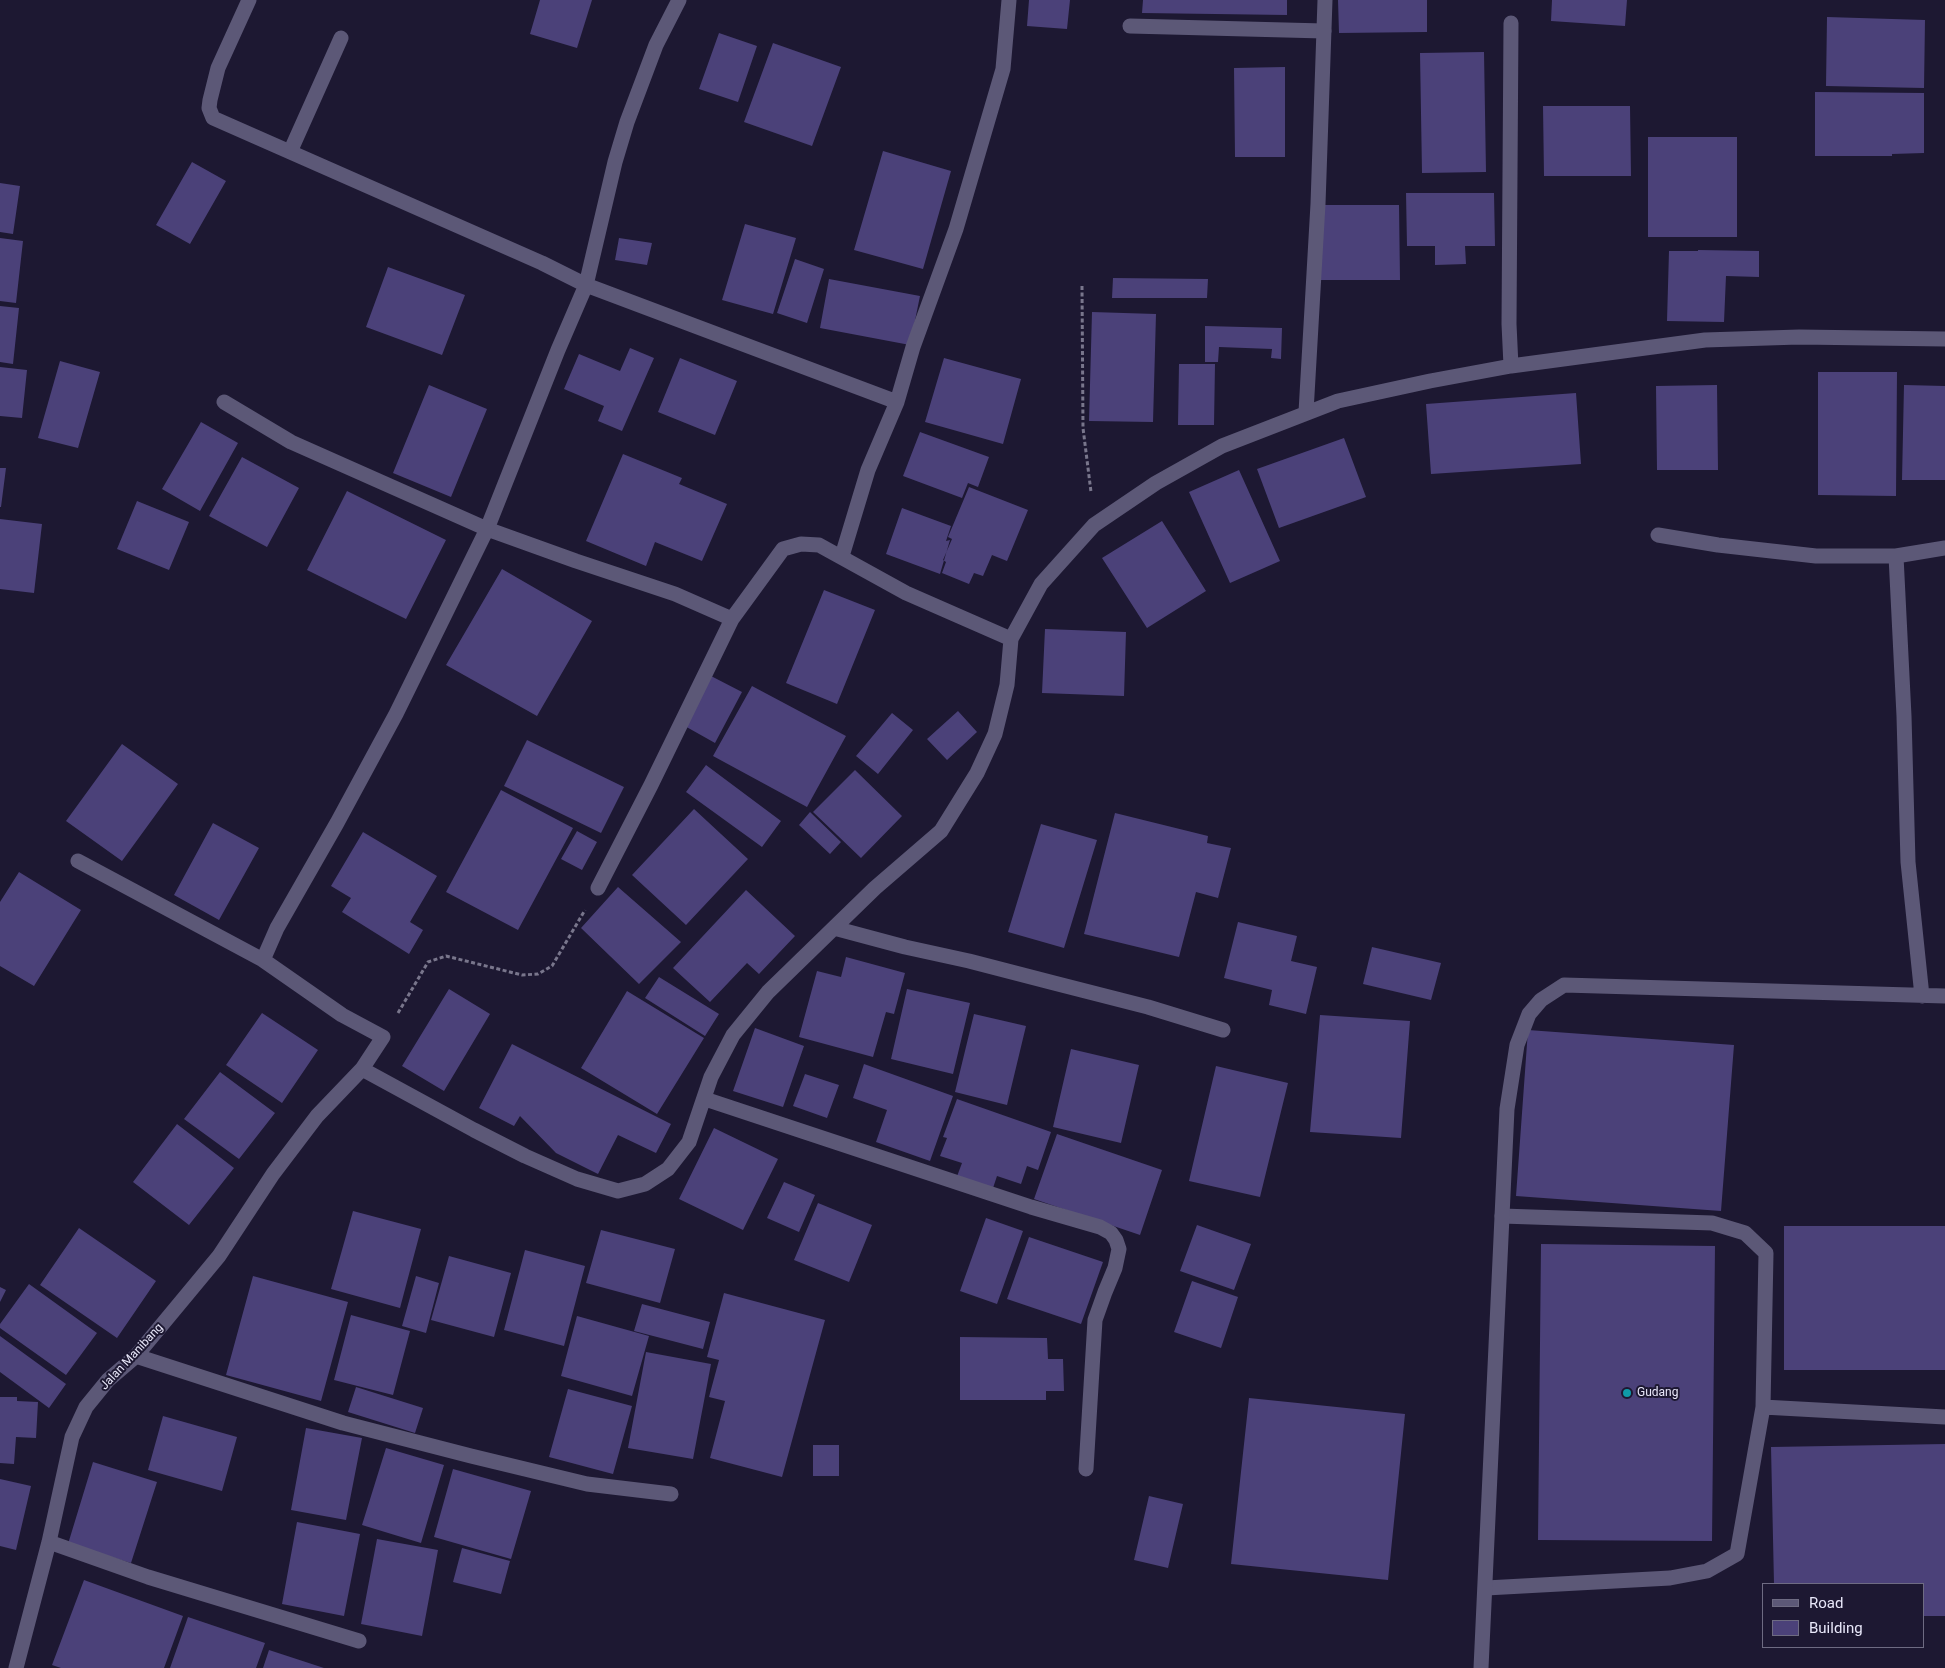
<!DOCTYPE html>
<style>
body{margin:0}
#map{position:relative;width:1945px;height:1668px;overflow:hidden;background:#1d1832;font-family:Roboto,sans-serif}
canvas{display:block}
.legend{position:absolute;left:1762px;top:1583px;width:162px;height:65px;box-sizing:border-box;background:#1d1832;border:1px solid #6e6b82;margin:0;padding:6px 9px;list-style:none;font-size:15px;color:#e8e7f9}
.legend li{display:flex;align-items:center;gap:10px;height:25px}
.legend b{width:25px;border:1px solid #6e6b82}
</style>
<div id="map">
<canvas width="1945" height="1668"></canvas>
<ul class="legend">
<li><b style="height:6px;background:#5c5877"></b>Road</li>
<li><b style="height:14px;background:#4b4179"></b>Building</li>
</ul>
</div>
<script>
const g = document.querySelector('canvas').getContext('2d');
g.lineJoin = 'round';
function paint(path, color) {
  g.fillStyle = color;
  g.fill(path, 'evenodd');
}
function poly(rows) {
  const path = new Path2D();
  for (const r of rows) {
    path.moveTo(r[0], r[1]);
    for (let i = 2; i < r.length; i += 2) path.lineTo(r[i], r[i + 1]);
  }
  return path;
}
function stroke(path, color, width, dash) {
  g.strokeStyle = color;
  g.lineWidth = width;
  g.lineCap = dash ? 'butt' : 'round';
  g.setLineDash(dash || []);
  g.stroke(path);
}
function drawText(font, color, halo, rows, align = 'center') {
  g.font = font + ' Roboto,sans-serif';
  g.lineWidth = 4;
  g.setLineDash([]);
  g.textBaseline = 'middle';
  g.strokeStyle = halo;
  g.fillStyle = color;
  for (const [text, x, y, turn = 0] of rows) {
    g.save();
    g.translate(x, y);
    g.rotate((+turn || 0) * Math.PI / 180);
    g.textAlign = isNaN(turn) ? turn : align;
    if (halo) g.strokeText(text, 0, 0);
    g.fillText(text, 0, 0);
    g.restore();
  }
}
paint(poly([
 [540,0,592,0,577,48,530,34],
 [1029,0,1070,0,1067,29,1027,26],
 [1143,0,1287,0,1287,15,1142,13],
 [1338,0,1427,0,1427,32,1339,33],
 [1552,0,1627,0,1625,26,1551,21],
 [1827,17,1925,20,1924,88,1826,86],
 [719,33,757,46,738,102,699,89],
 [773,43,841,67,812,146,744,122],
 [1484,52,1486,172,1422,173,1420,53],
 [1285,67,1285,157,1235,157,1234,68],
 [1815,92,1924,93,1924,153,1892,154,1892,156,1815,156],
 [1543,106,1630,106,1631,176,1544,176],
 [1648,137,1737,137,1737,237,1648,237],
 [883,151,951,171,923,269,854,250],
 [192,162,226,181,190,244,156,225],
 [0,183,20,186,13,234,0,232],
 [1406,193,1494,193,1495,246,1465,246,1466,264,1435,265,1435,246,1407,246],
 [1319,205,1399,205,1400,280,1319,280],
 [745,224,796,238,773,314,722,300],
 [0,238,23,241,16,303,0,301],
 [619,238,652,243,647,265,615,260],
 [1698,250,1759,251,1759,277,1726,276,1724,322,1667,321,1669,251,1698,251],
 [795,259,824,269,807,323,777,313],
 [388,267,465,295,442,355,366,327],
 [1113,278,1208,279,1207,298,1112,298],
 [829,279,920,296,910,345,820,328],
 [0,306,19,308,13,364,0,362],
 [1092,312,1156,314,1153,422,1089,421],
 [1205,326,1282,328,1281,359,1271,358,1272,349,1219,347,1218,362,1205,362],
 [630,348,654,358,622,431,598,421,604,406,564,389,579,354,620,371],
 [680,358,737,381,715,435,658,412],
 [944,358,1021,379,1003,444,925,422],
 [60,361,100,372,78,448,38,438],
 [1179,364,1215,364,1214,425,1178,425],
 [0,367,27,370,22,418,0,416],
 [1818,372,1897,372,1896,496,1818,495],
 [429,385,487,409,451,497,393,473],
 [1717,385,1718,470,1657,470,1656,386],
 [1904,385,1945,386,1945,480,1902,480],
 [1576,393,1581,464,1431,474,1426,404],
 [201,422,238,443,200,511,162,489],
 [920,432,989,457,978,487,968,483,962,498,903,476],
 [1344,438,1366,497,1279,528,1257,469],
 [623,454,682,478,679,484,727,504,702,561,655,542,646,566,586,541],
 [242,457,299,488,267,547,209,516],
 [0,468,6,468,1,507,0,507],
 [1239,470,1280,561,1230,583,1189,492],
 [969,487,1028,510,1007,561,992,555,983,576,974,573,969,584,942,573,946,562,943,560,952,539,948,537],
 [347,491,446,540,406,619,307,570],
 [137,501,189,522,169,570,117,549],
 [902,508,951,526,946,541,950,540,940,574,886,554],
 [0,519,42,524,34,593,0,589],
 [1162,521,1206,591,1147,628,1102,558],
 [502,569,592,621,537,716,446,665],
 [824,590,875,610,837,704,786,683],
 [1045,629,1126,632,1124,696,1042,693],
 [711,676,742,692,715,743,683,725],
 [752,686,846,736,807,807,713,756],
 [958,711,977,732,947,760,927,739],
 [892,713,913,730,878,774,856,756],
 [527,740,624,787,601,833,504,786],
 [122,744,178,784,122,861,66,821],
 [706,765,781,821,762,847,686,792],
 [855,770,902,816,861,858,813,812],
 [501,790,573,828,518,930,446,892],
 [694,809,748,859,686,925,632,875],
 [810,812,841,842,830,854,799,825],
 [1115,813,1208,836,1207,843,1231,848,1218,898,1196,892,1179,957,1084,934],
 [213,823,259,848,219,920,174,895],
 [1041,824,1097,840,1064,948,1008,932],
 [577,831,597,842,582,870,561,859],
 [363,832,437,876,410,922,423,930,409,954,342,912,351,898,331,886],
 [19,872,81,910,34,986,0,966,0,902],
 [618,887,681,942,639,984,581,928],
 [746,890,795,936,759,974,747,963,710,1002,673,968],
 [1238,922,1297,936,1291,961,1317,967,1306,1014,1269,1005,1272,990,1224,978],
 [1372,947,1441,963,1431,1000,1363,984],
 [846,957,905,973,894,1014,886,1012,873,1057,799,1037,817,971,841,977],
 [659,977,719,1014,705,1036,645,998],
 [449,989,490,1014,444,1091,402,1066],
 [907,989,970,1003,953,1074,891,1059],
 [627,991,704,1038,657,1114,581,1068],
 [262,1013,318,1050,282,1103,226,1065],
 [974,1014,1026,1026,1007,1105,955,1092],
 [1320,1015,1410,1021,1401,1138,1310,1132],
 [755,1028,804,1046,783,1107,733,1091],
 [1528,1030,1734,1045,1721,1211,1516,1196],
 [512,1044,671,1124,656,1153,618,1135,598,1174,556,1153,520,1116,514,1126,479,1108],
 [1071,1049,1139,1065,1121,1143,1053,1127],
 [864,1064,953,1096,930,1161,876,1142,887,1110,853,1098],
 [1216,1066,1288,1083,1260,1197,1189,1181],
 [220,1072,275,1113,239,1159,184,1119],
 [805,1074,839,1085,827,1118,793,1106],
 [957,1099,1051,1132,1038,1170,1027,1166,1021,1184,997,1176,992,1191,956,1179,962,1163,940,1156,947,1138,943,1137],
 [177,1124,234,1168,189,1225,133,1182],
 [714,1128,778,1159,743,1230,679,1199],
 [1057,1134,1162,1170,1140,1235,1034,1199],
 [784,1182,815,1195,799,1232,767,1218],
 [818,1203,872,1225,849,1282,794,1260],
 [353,1211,421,1229,400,1308,331,1289],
 [986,1218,1023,1231,997,1304,960,1291],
 [1197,1225,1251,1244,1234,1290,1180,1271],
 [1784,1226,1945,1226,1945,1370,1784,1370],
 [79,1228,156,1281,117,1338,40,1285],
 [601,1230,675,1249,660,1303,586,1283],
 [1029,1237,1103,1262,1081,1324,1007,1299],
 [1541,1244,1715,1246,1712,1541,1538,1540],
 [525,1250,585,1266,564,1346,504,1330],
 [449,1256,511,1273,494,1337,431,1320],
 [253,1276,348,1302,321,1401,226,1375],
 [416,1276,439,1283,426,1333,402,1326],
 [1192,1281,1238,1297,1221,1348,1174,1332],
 [29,1284,97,1333,66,1375,0,1328,0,1324],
 [0,1287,6,1290,0,1302],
 [724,1293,825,1320,782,1477,710,1458,725,1401,709,1397,719,1360,707,1357],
 [642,1304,710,1322,703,1349,634,1331],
 [351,1315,410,1331,393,1395,334,1380],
 [577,1316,649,1336,632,1396,561,1376],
 [0,1336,66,1384,49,1408,0,1372],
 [960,1337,1047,1338,1048,1359,1063,1359,1064,1391,1046,1391,1046,1400,960,1400],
 [646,1352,711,1364,693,1459,628,1448],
 [356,1387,423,1408,415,1433,348,1412],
 [568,1389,632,1406,613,1474,549,1457],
 [0,1397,17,1397,17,1401,38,1402,36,1438,16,1437,14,1464,0,1463],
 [1249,1398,1405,1414,1388,1580,1231,1564],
 [163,1416,237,1437,222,1491,148,1470],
 [306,1428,362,1438,346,1520,291,1510],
 [1945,1444,1945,1616,1924,1616,1924,1584,1774,1584,1771,1447],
 [813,1445,839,1445,839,1476,813,1476],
 [386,1448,444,1465,421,1543,362,1525],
 [93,1462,157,1482,131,1563,68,1544],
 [453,1469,531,1491,511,1559,434,1537],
 [0,1479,31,1486,16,1550,0,1546],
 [1149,1496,1183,1504,1168,1568,1134,1560],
 [297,1522,360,1534,344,1616,282,1604],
 [377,1539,438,1550,422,1636,361,1624],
 [462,1548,510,1561,501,1594,453,1582],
 [84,1580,183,1616,164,1668,61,1668,52,1665],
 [188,1617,265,1643,256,1668,170,1668],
 [269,1650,324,1668,263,1668]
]), '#4b4179');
stroke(poly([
 [1082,286,1083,428,1091,492],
 [398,1013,428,962,446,956,522,975,538,974,552,966,585,910]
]), '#79768c', 3, [4, 2.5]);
stroke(poly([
 [1130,26,1324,31],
 [1763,1407,1945,1417],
 [1486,1588,1670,1578,1707,1571,1737,1554,1763,1407,1766,1253,1745,1233,1712,1223,1502,1216]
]), '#5c5877', 15);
stroke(poly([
 [249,0,218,68,210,100,209,108,213,118,542,263,586,285,897,402,868,470,842,556],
 [1511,23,1509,324,1511,366],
 [290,152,341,38],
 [224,402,291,442,487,529,558,350,586,285,615,162,627,122,656,45,679,0],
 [897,402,913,347,956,229,1003,69,1009,0],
 [1306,412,1318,204,1325,0],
 [1658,535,1718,545,1816,556,1896,556],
 [78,861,263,960],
 [598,888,651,785,732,619],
 [834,928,905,947,969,961,1054,983,1148,1007,1223,1030],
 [1922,996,1908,862,1904,716,1896,556,1945,548],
 [362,1069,474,1130,525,1156,577,1179,618,1191,645,1184,668,1169,689,1142,711,1077,733,1035,768,992,875,888,941,831,977,773,995,734,1007,685,1011,639,1041,584,1094,525,1156,483,1222,446,1338,401,1430,381,1511,366,1705,340,1799,337,1945,339],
 [705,1099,1031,1207,1100,1227,1111,1233,1116,1240,1119,1249,1115,1268,1105,1292,1095,1320,1086,1469],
 [136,1356,343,1423,471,1456,587,1484,671,1494],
 [49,1542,148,1577,359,1641],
 [16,1668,49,1542,72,1437,86,1407,108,1380,136,1356,219,1256,273,1174,317,1116,362,1069,383,1037,342,1015,263,960,277,928,337,823,396,714,487,529,576,561,675,594,732,619,783,549,801,544,819,545,906,593,1011,639],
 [1481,1668,1507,1109,1517,1045,1529,1014,1541,1000,1564,985,1945,996]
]), '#5c5877', 15);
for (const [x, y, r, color] of [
 [1627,1393,5,"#0f9aa8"]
]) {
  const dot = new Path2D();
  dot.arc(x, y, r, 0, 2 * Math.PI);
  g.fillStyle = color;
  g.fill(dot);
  stroke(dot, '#1d1832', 2);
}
drawText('12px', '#e8e7f9', '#1d1832', [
 ["Jalan Manibang",132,1357,-47]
]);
drawText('12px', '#e8e7f9', '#1d1832', [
 ["Gudang",1637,1393]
], 'left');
</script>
